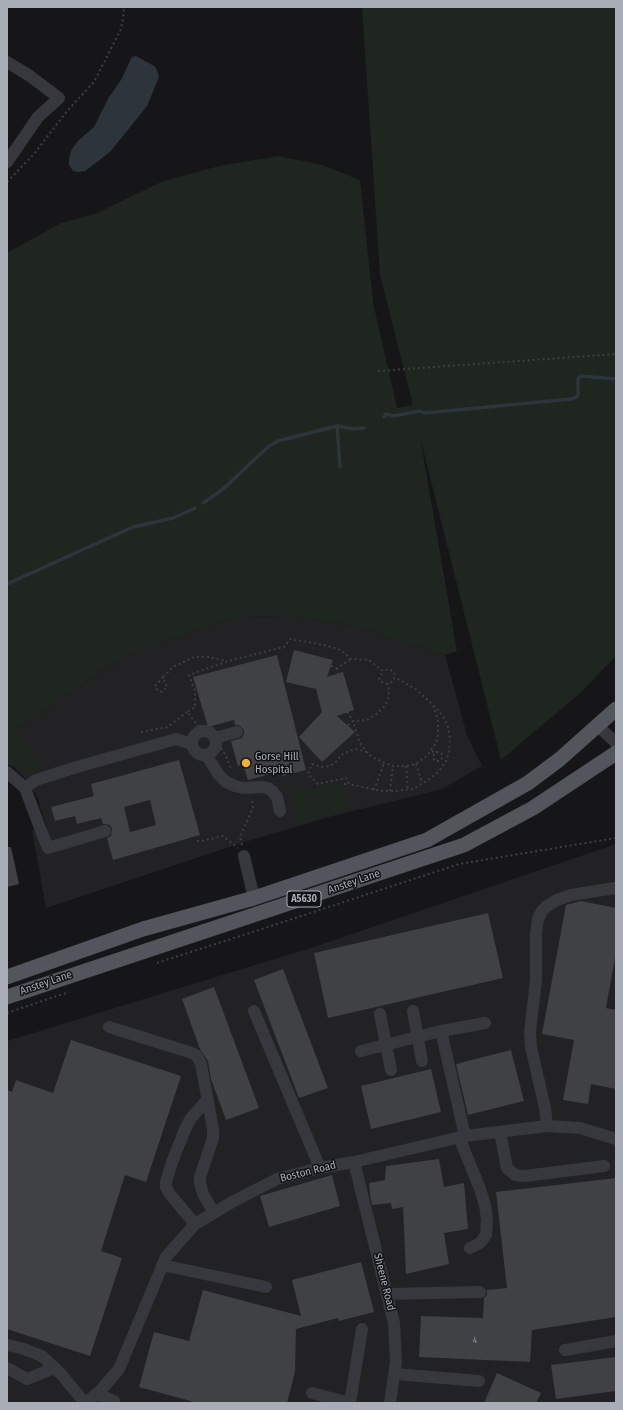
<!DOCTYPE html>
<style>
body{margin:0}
#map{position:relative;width:623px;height:1410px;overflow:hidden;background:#161618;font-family:"Fira Sans Condensed",sans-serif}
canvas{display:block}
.frame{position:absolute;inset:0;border:8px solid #a8adb8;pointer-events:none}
</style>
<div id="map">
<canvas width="623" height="1410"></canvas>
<div class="frame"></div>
</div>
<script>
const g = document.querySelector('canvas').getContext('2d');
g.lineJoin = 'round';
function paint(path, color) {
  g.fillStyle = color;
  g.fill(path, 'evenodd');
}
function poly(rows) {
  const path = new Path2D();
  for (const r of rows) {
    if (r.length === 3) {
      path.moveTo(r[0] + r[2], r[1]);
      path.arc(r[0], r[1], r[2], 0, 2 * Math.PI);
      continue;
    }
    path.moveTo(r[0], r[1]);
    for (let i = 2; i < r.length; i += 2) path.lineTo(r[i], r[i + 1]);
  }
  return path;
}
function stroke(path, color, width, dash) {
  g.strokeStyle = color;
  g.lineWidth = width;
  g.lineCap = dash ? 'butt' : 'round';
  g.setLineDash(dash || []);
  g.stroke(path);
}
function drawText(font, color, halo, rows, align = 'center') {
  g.font = font + ' "Fira Sans Condensed",sans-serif';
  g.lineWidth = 3;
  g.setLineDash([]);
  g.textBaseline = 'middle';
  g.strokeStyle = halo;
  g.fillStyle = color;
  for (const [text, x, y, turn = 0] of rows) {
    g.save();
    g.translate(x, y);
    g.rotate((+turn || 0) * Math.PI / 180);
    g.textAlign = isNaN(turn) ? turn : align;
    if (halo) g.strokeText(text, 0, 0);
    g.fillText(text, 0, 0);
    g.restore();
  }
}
paint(poly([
 [238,616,298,617,354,626,445,655,467,735,482,766,442,789,325,818,235,845,46,908,32,830,46,826,37,796,24,777,7,760,16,728,43,712,102,670,160,643],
 [616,844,616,1403,7,1403,7,1041,314,947]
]), '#222225');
paint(poly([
 [362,7,616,7,616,656,580,693,501,760,420,437,457,651,445,655,354,626,298,617,238,616,160,643,102,670,43,712,16,728,41,765,31,775,7,764,7,253,61,223,95,214,161,182,219,166,278,156,322,165,360,180,373,302,397,408,413,405,380,275],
 [343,782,350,808,299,824,291,793]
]), '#1e261f');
paint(poly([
 [136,56,154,66,157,70,159,77,147,106,110,152,85,171,78,172,73,171,69,165,69,158,72,149,78,141,94,127,109,97,121,80,132,57]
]), '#2c353c');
stroke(poly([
 [384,417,386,414,393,416,420,411,425,413,571,399,577,397,578,394,578,378,581,376,616,379],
 [337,426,340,467],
 [203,503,222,490,269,446,278,441,337,426,354,429,364,428],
 [7,584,133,527,173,518,195,508]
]), '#2c353c', 3.5);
paint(poly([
 [294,650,333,660,327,677,343,672,354,710,337,716,355,732,322,762,299,737,322,712,316,689,286,682],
 [277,655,306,770,283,776,281,771,248,780,243,765,238,766,231,741,242,738,244,734,244,730,239,725,235,725,234,720,208,727,193,677],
 [179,760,200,835,113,860,107,838,111,836,112,829,110,825,103,824,101,818,77,824,75,816,55,821,51,807,94,796,91,784],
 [150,800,156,825,130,832,124,807],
 [7,847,11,847,19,884,7,887],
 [581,901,616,908,616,952,606,1008,616,1010,616,1089,591,1084,588,1104,563,1100,574,1040,542,1034,566,905],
 [488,913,503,978,328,1018,314,953],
 [283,969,328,1088,299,1098,254,980],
 [214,987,259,1108,226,1120,211,1079,208,1061,200,1049,182,999],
 [71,1040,181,1076,146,1182,125,1175,101,1251,122,1258,90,1356,7,1329,7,1090,12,1092,16,1080,53,1093],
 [511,1050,524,1101,468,1115,456,1064],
 [431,1069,441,1112,371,1129,361,1086],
 [439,1159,444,1187,464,1183,468,1229,444,1233,449,1264,406,1274,403,1207,392,1209,391,1203,372,1205,370,1194,369,1183,385,1180,386,1166],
 [332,1175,340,1206,269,1227,260,1196],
 [616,1178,616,1317,532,1330,530,1362,419,1357,421,1316,483,1318,484,1298,487,1295,487,1290,507,1288,496,1192],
 [361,1262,374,1312,339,1321,338,1318,296,1329,295,1372,287,1403,198,1403,139,1387,154,1332,189,1341,203,1290,301,1316,292,1280],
 [616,1357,616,1391,556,1399,551,1365],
 [497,1373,541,1393,536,1403,484,1403]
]), '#404145');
stroke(poly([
 [7,182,34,154,67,111,94,82,121,29,124,12,123,7],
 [378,371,616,354],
 [331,666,337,668,351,659],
 [337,668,338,674],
 [163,677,155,686,157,690,162,692,167,687,163,677,173,667,194,657,209,657,227,661],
 [347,712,353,721,367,720,375,715,385,706,388,699,389,691,388,684],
 [348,725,353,721,360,743,369,755,382,762,393,766,406,766,416,764,427,756,436,743,438,734,438,720,433,705,417,690,395,677],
 [201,731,201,729,187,712,195,707,195,691,189,675,232,660,284,647,290,639,324,645,341,650,351,659,369,660,383,671,389,669,394,672,395,677,392,682,388,684,383,683,379,679,383,671],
 [141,732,168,727,187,712],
 [221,748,226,756,231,769],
 [432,751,434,753,438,752,442,754,442,758,440,761,435,761,433,758,434,753],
 [367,752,356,749,349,751,341,755,337,761,330,766,321,767,312,764,308,774,318,784,346,778,349,784,381,791,395,791,413,789,431,778,440,770,446,761,449,752,450,739,448,727,443,716,433,705],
 [416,764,422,783],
 [406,766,408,790],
 [344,784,349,784],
 [374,790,384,763],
 [390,791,393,766],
 [197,841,202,841,223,836,238,848],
 [242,845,240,837,253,808,252,799],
 [157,963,274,925,459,864,616,838],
 [7,1013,69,992]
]), '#3d3f44', 2, [2, 3]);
stroke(poly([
 [7,62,30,76,59,98,38,117,7,162],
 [598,726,616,743],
 [204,743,12],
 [215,738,237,732],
 [206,755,219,775,226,782,235,786,244,788,261,787,268,788,273,792,277,797,280,811],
 [7,772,25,788,40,828,48,848,105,831],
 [25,788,36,780,77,767,176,739,192,744],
 [244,856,254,898],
 [254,1011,320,1168],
 [413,1011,422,1061],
 [380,1014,391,1070],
 [109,1027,189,1052,196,1055,198,1058,201,1064,213,1129,213,1138,200,1177,200,1183,203,1194,214,1213],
 [441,1031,485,1023],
 [361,1051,441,1031,465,1136],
 [547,1126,545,1108,531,1047,530,1032,536,980,536,934,538,919,542,911,547,906,557,900,571,895,615,888],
 [500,1132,507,1168,515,1175,525,1176,604,1166],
 [459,1137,480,1189,485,1205,487,1219,486,1235,480,1243,470,1248],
 [354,1162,394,1323,396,1361,390,1403],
 [195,1224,169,1193,166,1187,166,1182,172,1162,186,1127,191,1118,207,1100],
 [162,1265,266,1287],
 [387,1294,480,1292],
 [7,1345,21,1348,42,1356,61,1374,85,1403],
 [565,1350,616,1341],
 [7,1368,27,1379,55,1368],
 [394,1374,479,1381],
 [312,1393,350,1403],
 [97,1394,114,1401,113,1403],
 [86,1403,101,1390,119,1369,166,1257,195,1224,234,1201,277,1179,320,1168,354,1162,465,1136,547,1126,580,1128,616,1139],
 [350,1403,362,1329]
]), '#37383d', 12);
stroke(poly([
 [7,977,143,929,254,898,427,840,528,783,560,759,616,709],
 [7,997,464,845,533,808,616,753]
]), '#53555c', 15);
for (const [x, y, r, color] of [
 [246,763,5,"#f2b134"]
]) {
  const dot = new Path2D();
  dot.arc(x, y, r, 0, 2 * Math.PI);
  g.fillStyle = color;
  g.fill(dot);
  stroke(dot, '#111113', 1.5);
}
drawText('9px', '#8e929b', null, [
 ["4",475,1340]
]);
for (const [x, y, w] of [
 [304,899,34]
]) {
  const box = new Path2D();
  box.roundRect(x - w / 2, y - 8, w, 16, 3);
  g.fillStyle = '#111113';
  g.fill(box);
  stroke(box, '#a8adb8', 1);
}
drawText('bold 10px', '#a8adb8', null, [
 ["A5630",304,899]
]);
drawText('11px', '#a8adb8', '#111113', [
 ["Gorse Hill",255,757],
 ["Hospital",255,770]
], 'left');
drawText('11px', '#a8adb8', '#111113', [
 ["Anstey Lane",354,882,-19],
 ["Anstey Lane",46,983,-19],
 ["Boston Road",308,1172,-14],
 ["Sheene Road",384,1282,76]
]);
</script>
